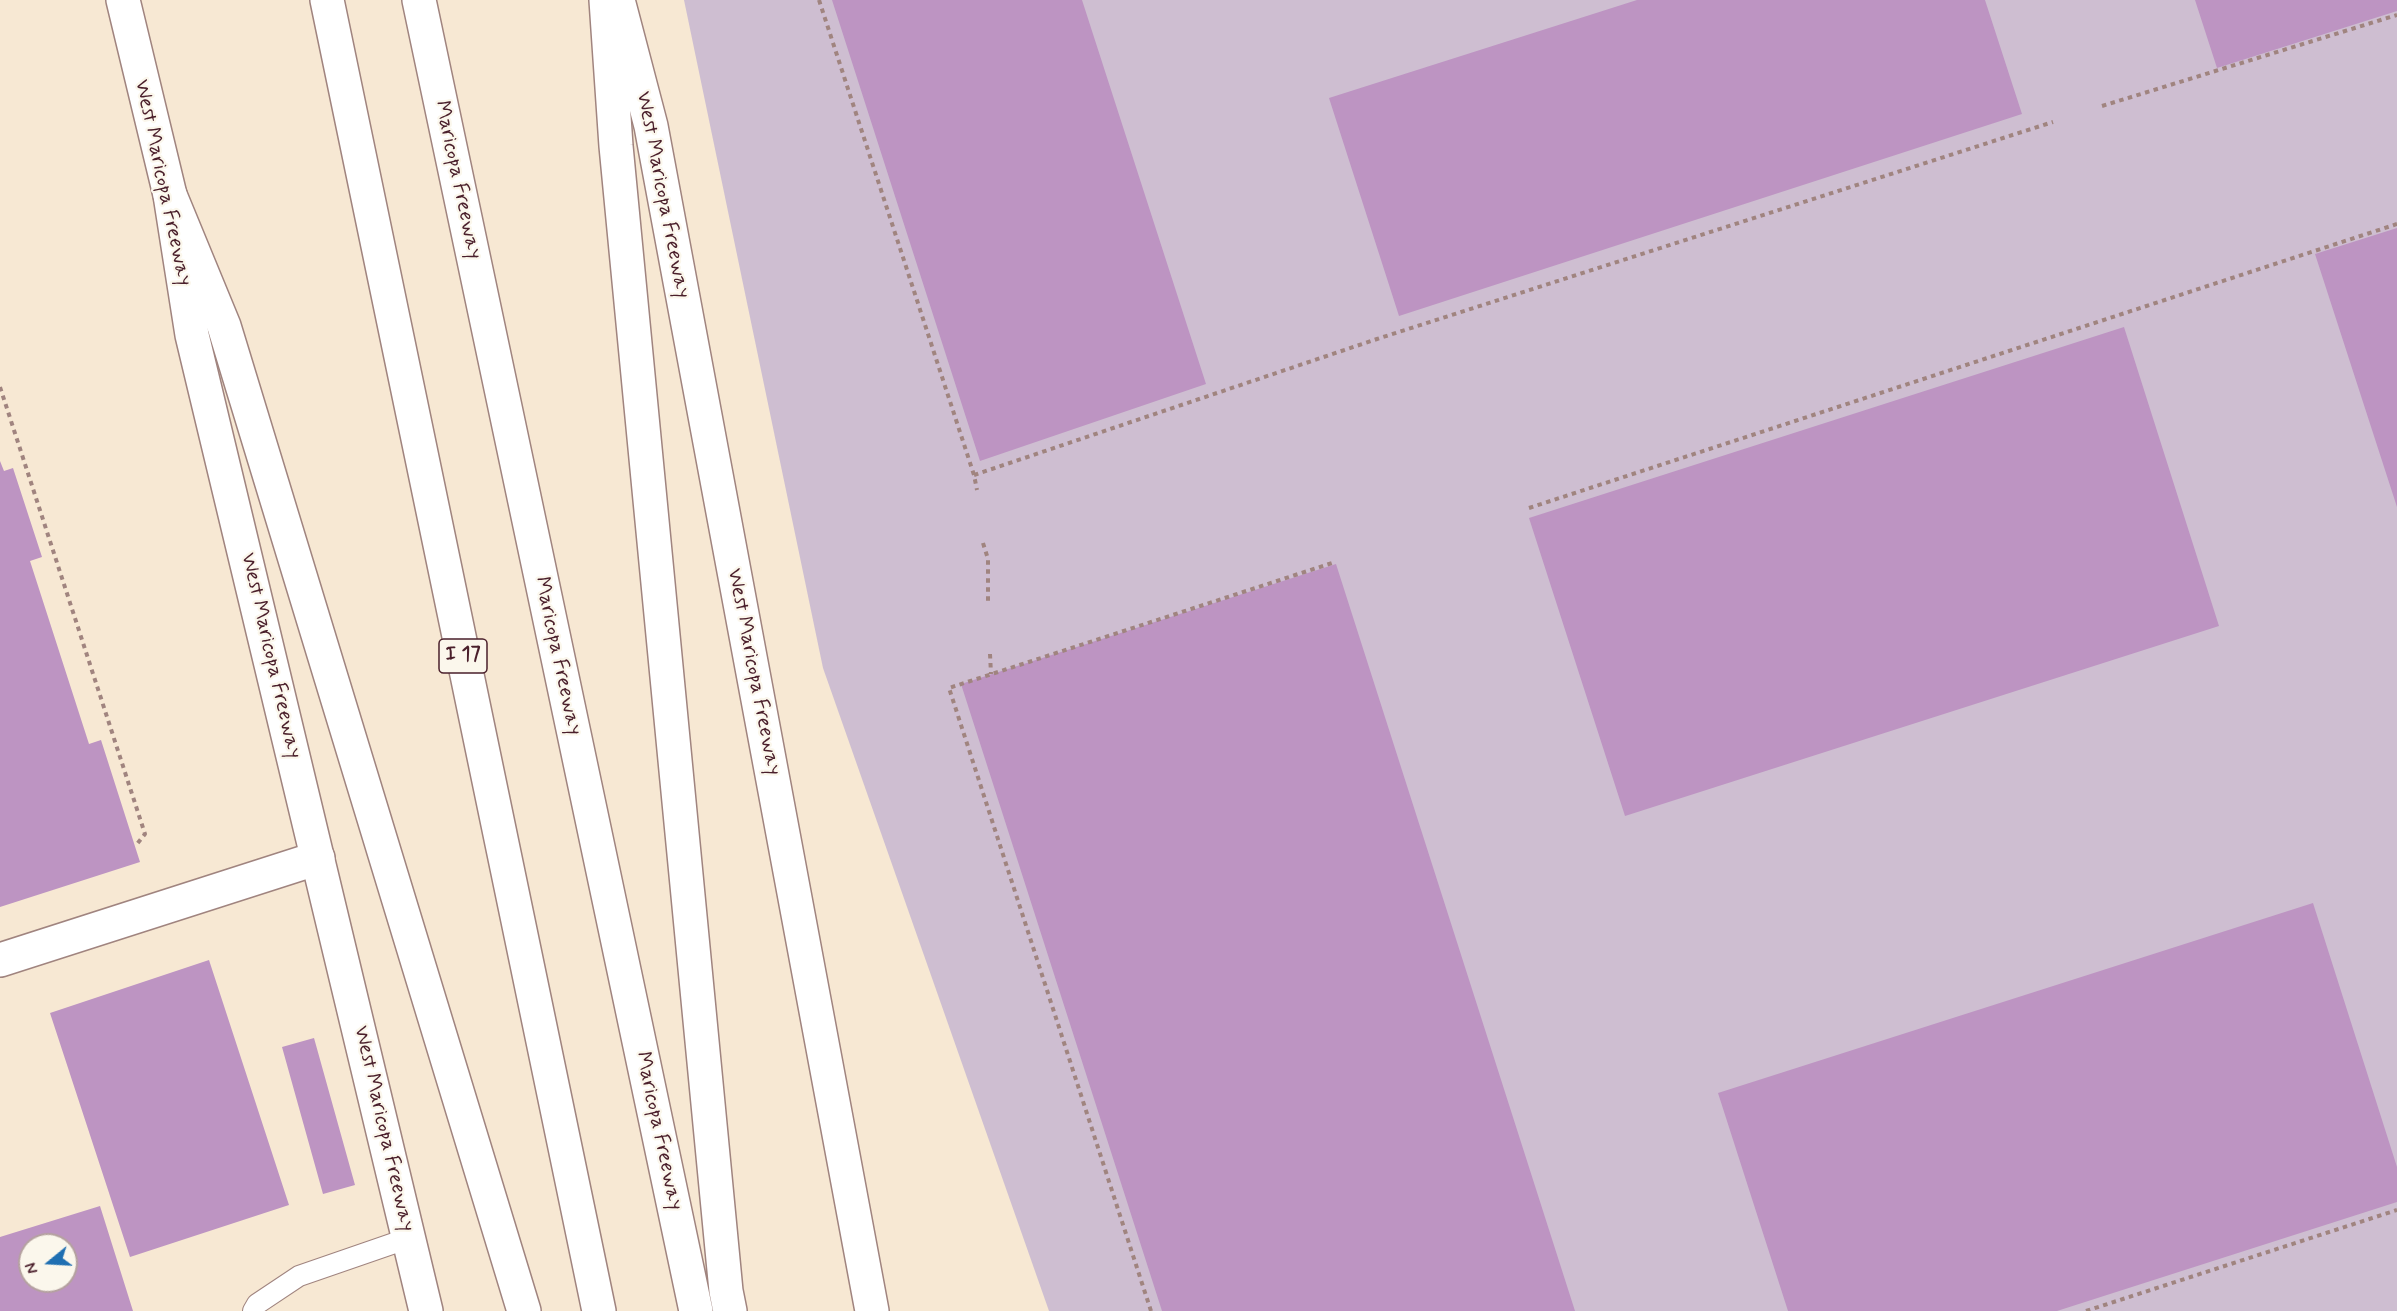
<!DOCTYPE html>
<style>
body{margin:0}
#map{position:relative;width:2397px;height:1311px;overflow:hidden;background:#f7e8d3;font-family:Mynerve,sans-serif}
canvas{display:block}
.north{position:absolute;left:18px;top:1233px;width:60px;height:60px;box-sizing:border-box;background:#fbf7ec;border:2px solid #b4a19f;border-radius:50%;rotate:252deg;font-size:16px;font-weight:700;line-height:24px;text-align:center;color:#4a1f2b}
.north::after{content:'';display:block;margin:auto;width:21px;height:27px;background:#1f6fb2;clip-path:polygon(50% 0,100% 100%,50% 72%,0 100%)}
</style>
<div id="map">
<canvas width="2397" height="1311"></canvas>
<div class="north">N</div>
</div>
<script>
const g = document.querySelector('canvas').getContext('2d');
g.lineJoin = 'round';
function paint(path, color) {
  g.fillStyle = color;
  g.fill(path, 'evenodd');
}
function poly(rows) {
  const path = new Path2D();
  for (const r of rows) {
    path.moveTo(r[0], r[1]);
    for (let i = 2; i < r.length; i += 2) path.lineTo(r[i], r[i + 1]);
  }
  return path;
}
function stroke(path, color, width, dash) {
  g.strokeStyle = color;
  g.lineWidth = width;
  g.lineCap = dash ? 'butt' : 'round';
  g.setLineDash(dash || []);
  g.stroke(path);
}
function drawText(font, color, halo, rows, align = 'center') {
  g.font = font + ' Mynerve,sans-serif';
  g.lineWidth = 4.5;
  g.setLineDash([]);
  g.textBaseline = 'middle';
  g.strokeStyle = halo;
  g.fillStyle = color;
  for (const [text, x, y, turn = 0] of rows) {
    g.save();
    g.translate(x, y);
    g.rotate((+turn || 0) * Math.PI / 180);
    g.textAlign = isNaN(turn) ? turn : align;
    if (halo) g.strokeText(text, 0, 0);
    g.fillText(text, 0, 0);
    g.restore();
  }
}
paint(poly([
 [684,0,2397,0,2397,1311,1049,1311,823,668]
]), '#cebed1');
paint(poly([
 [832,0,1082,0,1206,384,980,461],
 [1637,0,1985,0,2022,114,1399,316,1329,98],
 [2195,0,2397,0,2397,11,2217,68],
 [2397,228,2397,507,2315,254],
 [2124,327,2219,626,1625,816,1529,518],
 [0,461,4,471,13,468,42,557,30,561,89,744,101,740,140,862,0,907],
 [1336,564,1575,1311,1162,1311,961,684],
 [2313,903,2397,1167,2397,1202,2057,1311,1788,1311,1718,1093],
 [209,960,289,1205,130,1257,50,1013],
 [314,1038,355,1185,323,1194,282,1047],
 [100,1206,133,1311,0,1311,0,1237],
 [30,1245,66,1245,66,1281,30,1281]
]), '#bd94c2');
const lane = poly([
 [253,1311,257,1304,299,1276,409,1238]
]);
const street = poly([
 [0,960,318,858]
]);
const secondary = poly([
 [123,0,170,195,192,335,426,1311],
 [618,0,651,126,872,1311]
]);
const highway = poly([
 [327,0,599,1311],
 [419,0,696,1311],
 [606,0,616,146,726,1291,730,1311],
 [170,195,224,326,524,1311]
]);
stroke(lane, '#a0847f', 22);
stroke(street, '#a0847f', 36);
stroke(secondary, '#a0847f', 36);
stroke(highway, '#a0847f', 36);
stroke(poly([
 [819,0,974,475,977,490],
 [2102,106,2397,15],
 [0,387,145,834,137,844],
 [974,475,1377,339,2053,122],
 [1529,508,2397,224],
 [983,543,988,559,988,601],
 [990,654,991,674],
 [1151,1311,949,688,1332,563],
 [2086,1311,2397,1210]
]), '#a0847f', 4, [4.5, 4.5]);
stroke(lane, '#fff', 20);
stroke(street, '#fff', 33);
stroke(secondary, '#fff', 33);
stroke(highway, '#fff', 33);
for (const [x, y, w] of [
 [463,656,48]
]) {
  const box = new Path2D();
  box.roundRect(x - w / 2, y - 17, w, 34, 4.5);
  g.fillStyle = '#fbf7ec';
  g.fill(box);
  stroke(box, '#4a1f2b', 1.5);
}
drawText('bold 20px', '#4a1f2b', null, [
 ["I 17",463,656]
]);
drawText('21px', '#4a1f2b', '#fbf7ec', [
 ["Maricopa Freeway",457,180,78],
 ["West Maricopa Freeway",162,183,78],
 ["West Maricopa Freeway",662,195,79],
 ["West Maricopa Freeway",270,656,77],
 ["Maricopa Freeway",557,656,78],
 ["West Maricopa Freeway",753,672,79],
 ["West Maricopa Freeway",383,1129,77],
 ["Maricopa Freeway",658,1131,78]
]);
</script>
